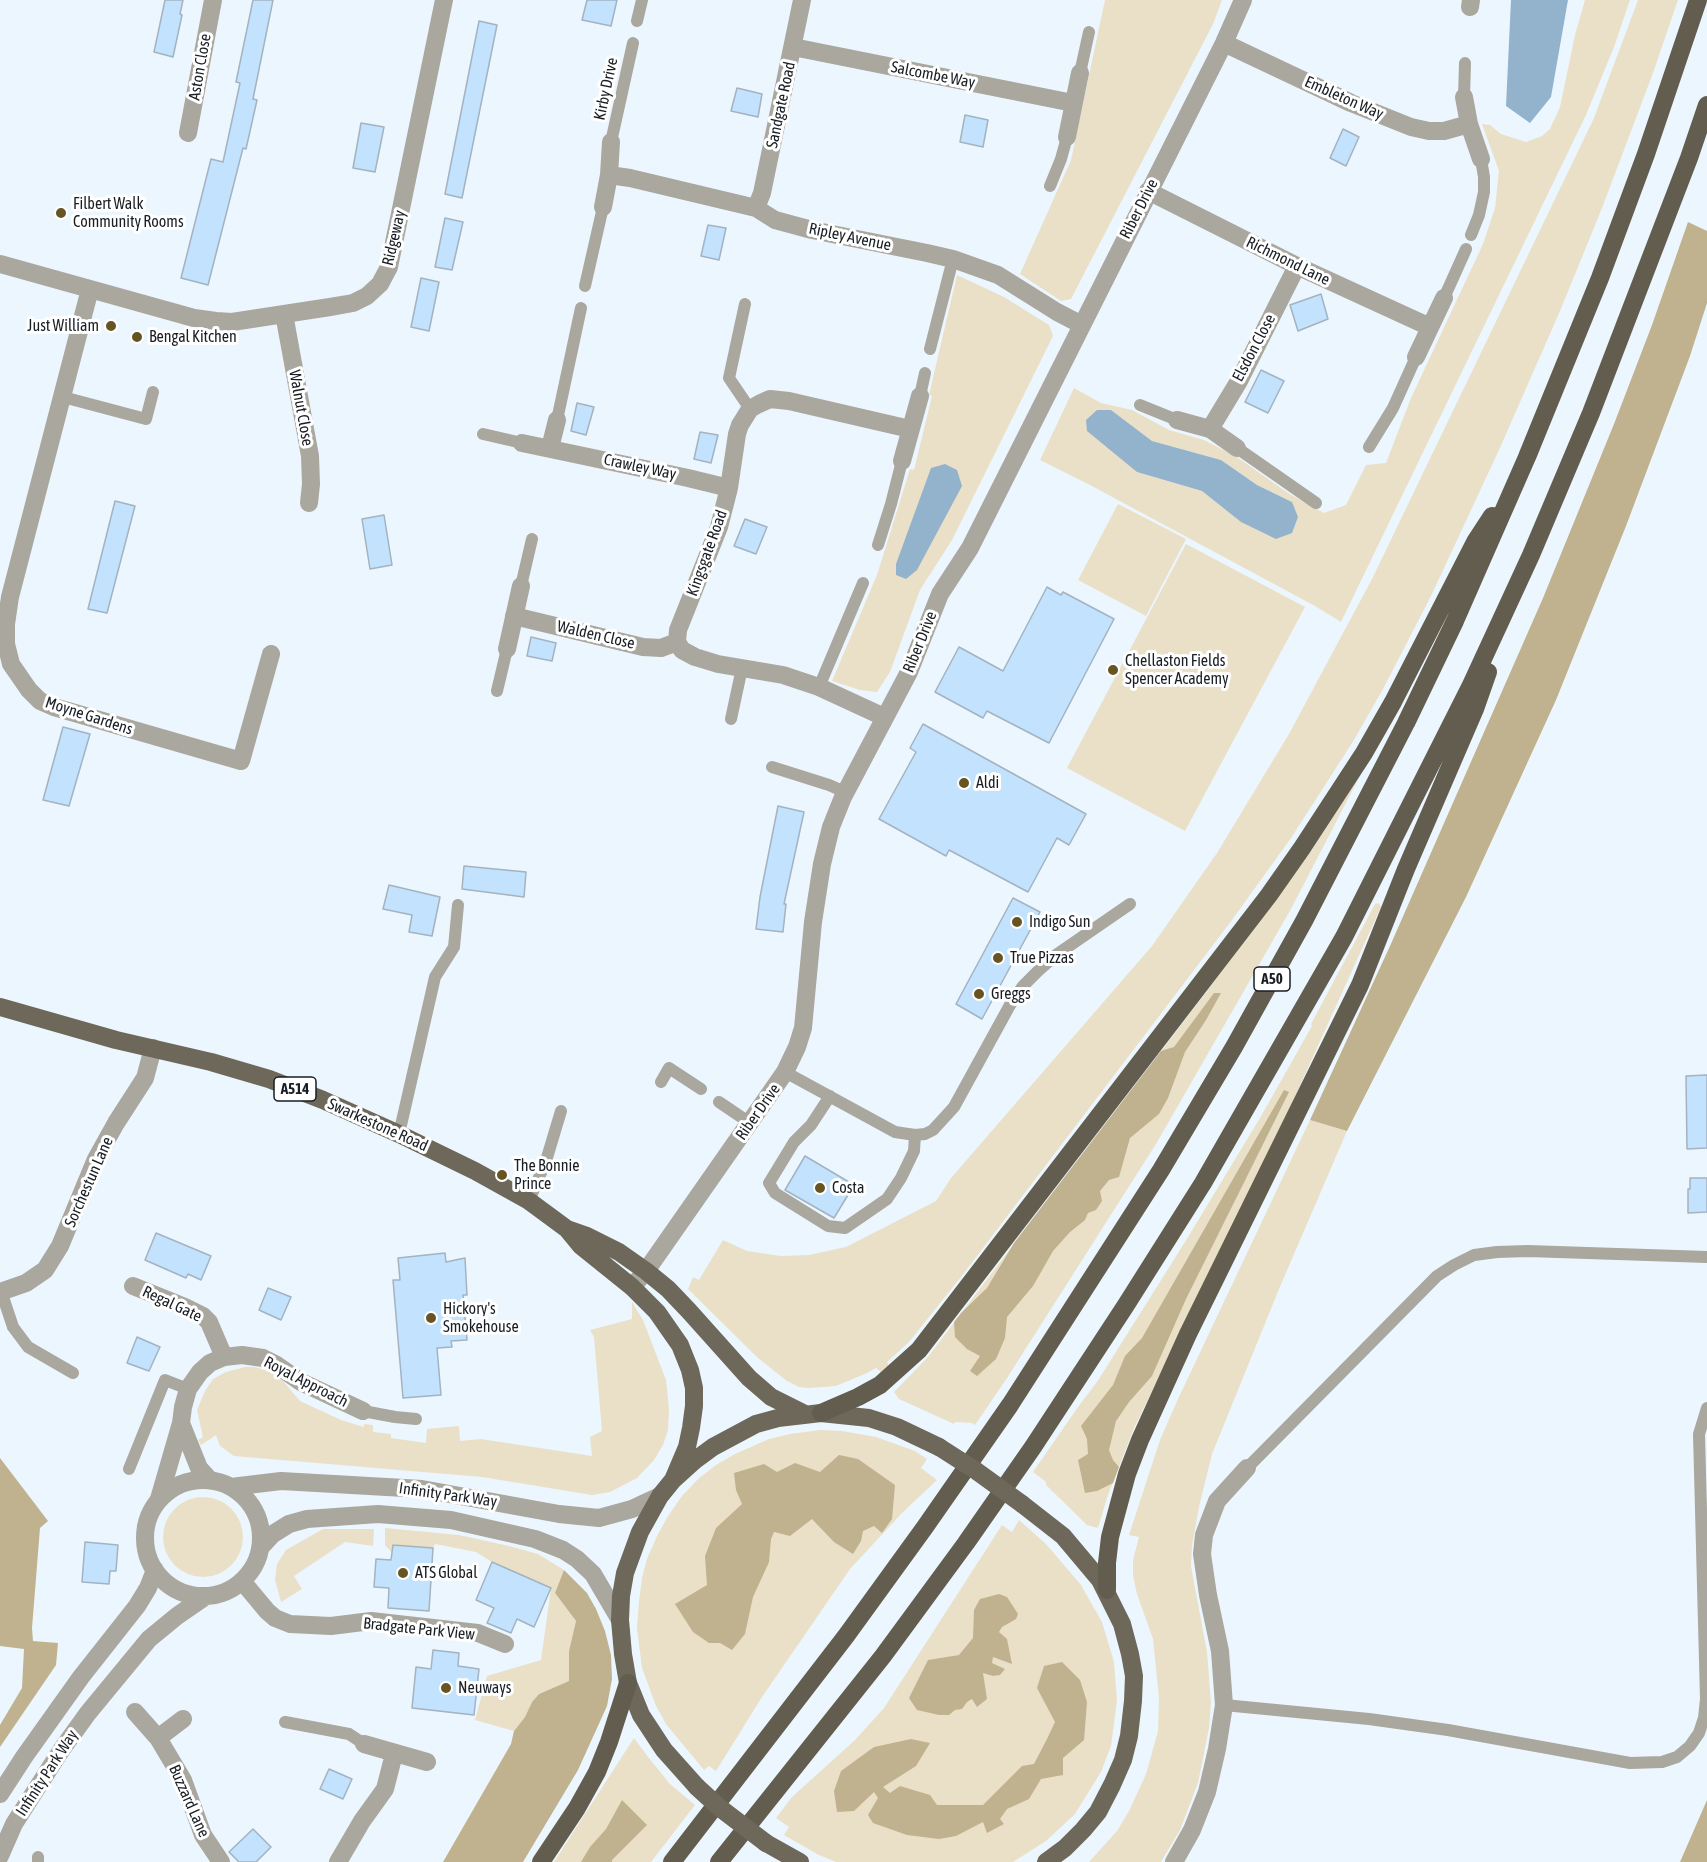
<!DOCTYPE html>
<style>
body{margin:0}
canvas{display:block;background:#ecf6fe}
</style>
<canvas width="1707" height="1862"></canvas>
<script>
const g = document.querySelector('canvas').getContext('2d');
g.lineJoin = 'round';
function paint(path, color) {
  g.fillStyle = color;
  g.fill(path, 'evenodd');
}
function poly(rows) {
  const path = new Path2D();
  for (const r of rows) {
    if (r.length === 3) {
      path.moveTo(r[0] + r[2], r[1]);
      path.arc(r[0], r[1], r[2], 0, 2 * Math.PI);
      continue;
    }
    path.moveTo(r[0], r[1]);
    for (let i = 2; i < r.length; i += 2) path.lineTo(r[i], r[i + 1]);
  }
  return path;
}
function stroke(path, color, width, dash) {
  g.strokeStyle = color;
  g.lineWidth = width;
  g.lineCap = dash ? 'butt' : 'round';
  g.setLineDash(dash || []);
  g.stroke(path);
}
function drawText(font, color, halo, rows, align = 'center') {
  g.font = font + ' "Asap Condensed",sans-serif';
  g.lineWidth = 6;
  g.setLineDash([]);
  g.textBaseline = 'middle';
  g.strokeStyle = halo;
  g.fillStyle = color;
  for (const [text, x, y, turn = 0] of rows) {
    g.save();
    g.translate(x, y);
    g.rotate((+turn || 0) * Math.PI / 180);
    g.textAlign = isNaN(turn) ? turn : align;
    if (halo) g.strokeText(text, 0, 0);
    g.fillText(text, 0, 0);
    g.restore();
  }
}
paint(poly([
 [1105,0,1222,0,1213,24,1071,299,1061,301,1020,274,1071,160],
 [1585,0,1630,0,1614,47,1586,115,1341,622,1315,606,1090,485,1040,460,1074,388,1101,403,1132,410,1169,430,1204,440,1237,457,1288,493,1324,513,1346,505,1366,465,1386,463,1411,398,1483,244,1495,208,1499,171,1482,124,1490,125,1501,134,1526,142,1542,136,1550,129,1560,107,1575,35],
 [1111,410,1152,441,1221,460,1257,485,1292,502,1241,522,1202,491,1137,472],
 [1638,0,1678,0,1653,73,1602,208,1560,311,1499,450,1431,596,1383,689,1354,740,1291,838,1232,920,961,1277,909,1342,887,1362,890,1368,882,1373,876,1368,867,1373,836,1386,809,1388,799,1387,787,1381,758,1358,688,1289,693,1277,699,1280,723,1240,747,1251,781,1256,809,1255,846,1247,936,1201,951,1178,1152,946,1217,853,1289,734,1372,579,1594,118],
 [957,275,1004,297,1049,325,1053,336,952,540,920,590,890,672,877,692,860,690,832,681,877,575,910,469,914,470,932,396,929,395],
 [1118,504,1186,539,1146,616,1078,580],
 [1186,544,1305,607,1185,831,1067,768],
 [1363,770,1291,909,1156,1144,1007,1378,975,1425,972,1423,955,1422,954,1424,899,1399,894,1392,927,1358,1210,987,1312,850],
 [1379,903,1381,907,1281,1127,1134,1428,1108,1495,1098,1528,1087,1525,1046,1485,1046,1482,1033,1472,1078,1407,1097,1382,1185,1242,1260,1118,1312,1026,1311,1024,1375,904],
 [1310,1120,1347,1131,1279,1289,1212,1454,1199,1507,1192,1546,1191,1566,1207,1652,1211,1702,1209,1728,1198,1783,1180,1830,1161,1862,1089,1862,1117,1831,1129,1811,1146,1774,1158,1731,1159,1698,1153,1639,1137,1594,1133,1576,1133,1560,1139,1537,1129,1535,1160,1440,1177,1401],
 [632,1302,643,1320,666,1380,669,1409,668,1430,663,1445,654,1460,637,1478,610,1492,592,1495,482,1477,234,1456,220,1446,216,1435,201,1445,198,1440,203,1437,197,1410,205,1391,213,1379,226,1372,245,1367,255,1367,270,1372,283,1381,300,1401,341,1420,364,1427,364,1424,373,1425,373,1432,391,1434,391,1438,426,1443,427,1429,459,1426,460,1441,481,1439,592,1456,590,1437,602,1431,594,1337,590,1330,632,1319],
 [820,1430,842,1431,876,1437,915,1451,927,1459,921,1468,937,1480,902,1513,850,1569,762,1697,716,1771,709,1766,704,1770,666,1724,656,1706,642,1668,637,1628,639,1601,642,1578,647,1559,657,1536,668,1516,682,1496,698,1479,716,1465,735,1454,769,1439,790,1434],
 [203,1537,40],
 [1019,1520,1046,1544,1081,1585,1102,1622,1114,1662,1117,1700,1111,1746,1101,1772,1075,1814,1046,1841,1013,1862,836,1862,819,1855,784,1835,789,1827,776,1818,792,1797,855,1740,884,1708,1002,1525,1012,1532],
 [385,1528,459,1535,509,1546,538,1554,564,1570,555,1593,576,1621,569,1651,569,1681,539,1694,532,1702,525,1717,514,1731,475,1720,487,1676,541,1660,551,1588,492,1562,476,1552,435,1544,433,1548,393,1545,392,1553,385,1545],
 [323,1529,374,1529,373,1546,345,1542,294,1576,302,1589,281,1602,275,1580,277,1564,286,1550],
 [634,1738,648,1757,670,1784,695,1805,651,1862,554,1862]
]), '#eae0c7');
paint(poly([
 [1688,222,1707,231,1707,303,1690,356,1626,526,1556,700,1466,897,1347,1131,1310,1120,1390,946,1543,598,1614,424,1652,325],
 [1214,993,1221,993,1206,1020,1185,1052,1168,1098,1159,1114,1130,1138,1119,1177,1109,1180,1100,1191,1102,1201,1096,1210,1088,1213,1085,1220,1070,1232,1053,1251,1033,1286,1007,1317,1005,1338,996,1359,977,1376,970,1371,980,1356,967,1349,955,1337,954,1322,961,1313,987,1288,1014,1243,1161,1051,1174,1047],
 [1284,1090,1289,1092,1186,1299,1152,1376,1129,1402,1116,1421,1109,1450,1113,1460,1119,1467,1113,1483,1097,1491,1085,1493,1078,1460,1088,1454,1087,1439,1081,1426,1113,1385,1125,1356,1142,1338],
 [839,1455,858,1459,895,1485,892,1519,882,1533,874,1526,863,1531,861,1541,853,1554,834,1542,812,1519,790,1536,774,1532,771,1539,769,1562,753,1597,745,1634,732,1650,720,1643,709,1643,693,1632,675,1604,707,1585,705,1556,716,1528,742,1504,736,1490,734,1473,764,1464,777,1472,795,1463,820,1472],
 [0,1458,48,1521,40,1528,32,1628,33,1641,58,1643,56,1665,0,1747,0,1725,22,1688,24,1649,0,1646],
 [564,1570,587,1593,596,1609,605,1631,611,1655,612,1679,607,1706,578,1770,523,1862,443,1862,511,1744,514,1731,525,1717,532,1702,539,1694,569,1681,569,1651,576,1621,555,1593],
 [999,1594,1007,1597,1018,1614,1016,1619,1002,1627,999,1632,1007,1639,1012,1664,993,1657,992,1663,1005,1669,1000,1675,993,1676,983,1673,987,1699,977,1707,972,1699,967,1702,962,1709,955,1710,949,1715,939,1715,917,1710,909,1698,928,1660,959,1655,973,1638,974,1610,980,1599],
 [1062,1662,1080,1680,1087,1702,1084,1740,1063,1758,1063,1775,1041,1779,1029,1799,1007,1809,1000,1819,1004,1824,987,1833,983,1822,956,1836,939,1839,907,1835,873,1823,868,1815,878,1798,874,1792,854,1811,837,1812,834,1791,841,1771,874,1747,911,1739,930,1743,916,1766,883,1787,890,1793,900,1786,930,1795,937,1805,983,1805,1022,1766,1034,1764,1047,1739,1055,1722,1037,1688,1044,1666],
 [622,1800,647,1825,612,1860,612,1862,581,1862,590,1847,606,1829],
 [1707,1800,1707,1862,1680,1862]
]), '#c0b28e');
paint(poly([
 [1511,0,1568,0,1551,97,1530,123,1506,106],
 [1097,410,1111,410,1152,441,1221,460,1257,485,1292,502,1298,517,1292,533,1276,539,1241,522,1202,491,1137,472,1087,431,1086,420],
 [945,464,957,470,962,486,917,570,906,579,896,575,896,564,931,468]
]), '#93b2cc');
const building = poly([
 [165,0,183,0,180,14,182,15,173,57,154,52,165,0],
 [253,0,273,0,253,99,257,100,246,149,243,148,208,285,181,278,211,159,223,162,240,83,236,82,253,0],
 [587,0,617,0,611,26,582,20,587,0],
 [479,21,497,25,462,198,445,194,479,21],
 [737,88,762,94,758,117,731,111,737,88],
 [965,115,988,120,983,147,960,142,965,115],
 [361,123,384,127,375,172,353,168,361,123],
 [1343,129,1359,137,1346,166,1330,158,1343,129],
 [445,218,463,222,452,270,435,267,445,218],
 [708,225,726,228,719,260,701,256,708,225],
 [421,278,439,282,429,331,411,327,421,278],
 [1321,294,1328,319,1298,331,1290,305,1321,294],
 [1261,370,1284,381,1268,413,1245,402,1261,370],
 [577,403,594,407,586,435,571,431,577,403],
 [700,432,718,435,711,463,694,459,700,432],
 [115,501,135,506,107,613,88,609,115,501],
 [384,515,392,565,370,569,362,519,384,515],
 [745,519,767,527,756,554,734,546,745,519],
 [1047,587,1061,595,1063,592,1114,619,1049,743,987,711,983,718,935,692,959,647,1003,671,1047,587],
 [531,637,556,643,552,661,527,656,531,637],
 [923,724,1086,814,1069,845,1057,838,1028,892,949,850,946,856,879,819,916,752,910,748,923,724],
 [63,727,90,734,69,806,43,800,63,727],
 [778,806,804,812,784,904,786,904,783,932,756,929,760,897,778,806],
 [464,866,526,872,524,897,462,889,464,866],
 [389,885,440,897,432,936,409,932,412,915,383,909,389,885],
 [1013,898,1040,912,982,1019,956,1004,1013,898],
 [1707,1075,1707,1148,1687,1149,1686,1076,1707,1075],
 [805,1156,854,1185,834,1218,785,1190,805,1156],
 [1690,1178,1707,1178,1707,1212,1688,1213,1688,1189,1690,1189,1690,1178],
 [156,1233,211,1256,201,1280,188,1274,186,1278,145,1260,156,1233],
 [445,1253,446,1262,465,1258,467,1295,463,1295,467,1340,451,1341,452,1347,437,1348,441,1395,403,1398,393,1280,400,1280,398,1258,445,1253],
 [268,1288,291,1297,281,1320,259,1310,268,1288],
 [137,1337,160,1347,149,1371,127,1363,137,1337],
 [85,1542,118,1545,116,1571,110,1571,109,1584,82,1582,85,1542],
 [393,1545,433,1548,429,1611,388,1608,389,1588,374,1587,376,1559,391,1560,393,1545],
 [492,1562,551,1588,534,1627,517,1619,511,1633,487,1623,494,1608,476,1600,492,1562],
 [433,1650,459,1653,458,1666,479,1669,474,1715,412,1708,416,1667,431,1669,433,1650],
 [329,1769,352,1779,343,1799,320,1789,329,1769],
 [253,1829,271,1847,256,1862,239,1862,229,1852,253,1829]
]);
paint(building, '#c2e2fd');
stroke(building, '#a3b3c1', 1.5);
stroke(poly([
 [637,21,642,0],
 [1080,73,1089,32],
 [1464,97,1465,63],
 [611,142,633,43],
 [1050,186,1061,159,1067,137],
 [1471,235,1479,215,1484,192,1484,177,1481,159],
 [585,286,603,207],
 [1444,298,1466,249],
 [745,304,729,378,750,409],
 [930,349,953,259],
 [920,396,925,373],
 [63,397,146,419,153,392],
 [1140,405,1177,420],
 [557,420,581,308],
 [483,434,522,443],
 [1369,447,1393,408,1416,357],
 [1237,448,1316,503],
 [878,545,891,504,902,461],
 [521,586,532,539],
 [819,687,863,583],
 [497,691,507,649],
 [731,719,742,668],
 [772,767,829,785,845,792],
 [785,1072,895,1132,915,1135,925,1134,933,1130,954,1107,1010,1005,1023,986,1038,971,1056,955,1130,904],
 [661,1082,669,1068,701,1089],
 [830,1096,811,1125,794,1142,769,1183,775,1193,828,1226,845,1228,887,1199,901,1178,914,1151,915,1135],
 [719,1102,750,1123],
 [399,1134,435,977,454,947,458,905],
 [529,1201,546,1161,561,1111],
 [1,1291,13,1327,28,1347,73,1373],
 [363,1411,395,1417,416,1419],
 [1247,1468,1437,1276,1454,1265,1474,1255,1497,1252,1528,1251,1707,1257],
 [129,1469,165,1380,188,1389],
 [1224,1705,1369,1719,1448,1730,1630,1763,1662,1762,1677,1757,1690,1746,1699,1733,1704,1718,1706,1699,1699,1434,1707,1408],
 [285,1722,349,1734,364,1744],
 [38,1857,38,1862]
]), '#aaa79f', 12);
stroke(poly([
 [1470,7,1471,0],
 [1224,43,1351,103,1411,127,1429,131,1444,131,1469,124],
 [793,47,1073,103],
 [1464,97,1469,124,1481,159],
 [188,133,213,0],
 [1067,137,1080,73],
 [609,175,630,178,756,208,775,220,812,230,927,253,953,259,998,275,1057,312,1082,325],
 [1148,191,1297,266,1430,327],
 [603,207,609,175,611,142],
 [756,208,762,193,802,0],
 [0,264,194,318,216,321,232,322,330,307,353,303,367,296,380,284,389,267,444,0],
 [90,289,10,597,6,624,6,644,11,664,29,690,40,701,54,707,241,761,271,654],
 [284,314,310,456,311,484,309,503],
 [1416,357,1444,298],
 [1177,420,1210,429,1237,448],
 [1210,429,1239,381,1297,266],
 [522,443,688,478,729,488],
 [550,448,557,420],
 [902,461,920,396],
 [514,616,643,647,661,648,677,642],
 [507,649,521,586],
 [884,717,819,687,783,675,718,664,695,657,682,650,677,642,678,630,719,527,729,488,737,434,740,425,750,409,759,404,770,399,789,401,910,429],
 [133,1286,185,1307,203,1316,209,1322,224,1357],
 [632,1287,646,1271,785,1072,797,1047,803,1028,813,922,822,864,831,827,843,797,909,672,940,594,970,548,1224,43,1243,0],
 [0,1292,26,1283,45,1270,60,1246,96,1159,116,1123,145,1078,153,1048],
 [181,1423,199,1468,210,1480],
 [159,1499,181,1423,183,1407,188,1389,200,1372,210,1363,224,1357,242,1355,263,1358,275,1364,301,1382,363,1411],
 [242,1581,267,1611,275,1618,290,1624,331,1626,371,1621,478,1633,505,1644],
 [135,1712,158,1738,183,1780,203,1835,221,1862],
 [158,1738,183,1719],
 [364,1744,427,1762],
 [338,1862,362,1821,385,1789,394,1754],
 [1174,1862,1192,1830,1207,1792,1217,1749,1224,1705,1220,1651,1208,1595,1202,1554,1204,1535,1217,1501,1247,1468]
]), '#aaa79f', 18);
stroke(poly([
 [203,1538,58],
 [231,1487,281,1481,422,1489,559,1514,599,1518,632,1509,660,1496],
 [260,1548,273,1534,289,1524,307,1519,378,1514,451,1520,535,1539,563,1550,577,1559,593,1574,620,1620],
 [0,1794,24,1757,81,1677,137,1606,148,1588,155,1570],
 [0,1856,14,1824,62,1749,88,1713,149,1639,177,1616,206,1596]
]), '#aaa79f', 18);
stroke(poly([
 [0,1007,116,1040,211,1062,269,1079,323,1100,399,1134,475,1171,529,1201,567,1229,581,1246,632,1287,657,1312,680,1345,690,1370,694,1388,694,1406,691,1428,687,1447,673,1480],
 [567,1229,587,1236,619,1252,646,1271,668,1289,689,1311,749,1378,771,1397,805,1414],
 [1022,1504,1063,1536,1100,1580,1122,1624,1130,1654,1134,1676,1133,1701,1129,1736,1123,1760,1112,1785,1098,1812,1083,1830,1065,1848,1046,1862],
 [697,1787,664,1750,641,1715,628,1683,623,1654,620,1620,621,1596,625,1573,640,1532,660,1496,673,1480,694,1461,713,1447,756,1424,778,1418,821,1413,869,1418,897,1427,939,1447],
 [766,1843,800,1862]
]), '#6d685a', 18);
stroke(poly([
 [821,1413,858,1397,880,1385,919,1350,1269,895,1302,848,1364,753,1393,702,1475,542,1492,516],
 [1107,1590,1107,1563,1110,1537,1127,1474,1140,1440,1188,1334,1360,985,1406,869,1475,709,1488,672],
 [541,1862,577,1808,597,1772,609,1742,628,1683],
 [672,1862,846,1636,925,1527,1010,1405,1161,1170,1234,1047,1304,921,1406,723,1455,621,1527,457,1600,278,1646,154,1698,0],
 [719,1862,883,1656,966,1543,1033,1447,1126,1305,1203,1183,1344,937,1471,685,1531,555,1591,413,1689,158,1707,105]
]), '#625d4e', 18);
stroke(poly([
 [939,1447,975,1470,1022,1504],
 [697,1787,720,1808,766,1843]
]), '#6d685a', 18);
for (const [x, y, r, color] of [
 [61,213,6,"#675423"],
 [111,326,6,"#675423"],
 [137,337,6,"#675423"],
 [1113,670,6,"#675423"],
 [964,783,6,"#675423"],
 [1017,922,6,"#675423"],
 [998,958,6,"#675423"],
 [979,994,6,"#675423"],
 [502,1175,6,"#675423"],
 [820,1188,6,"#675423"],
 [431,1318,6,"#675423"],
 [403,1573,6,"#675423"],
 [446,1688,6,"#675423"]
]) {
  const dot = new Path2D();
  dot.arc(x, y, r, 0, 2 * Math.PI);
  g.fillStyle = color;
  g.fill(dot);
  stroke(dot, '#fff', 2);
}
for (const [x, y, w] of [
 [1272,979,36],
 [295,1089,42]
]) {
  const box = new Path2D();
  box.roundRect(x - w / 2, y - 12, w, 24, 4.5);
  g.fillStyle = '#fff';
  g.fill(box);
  stroke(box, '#181e24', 1.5);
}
drawText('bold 15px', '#181e24', null, [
 ["A50",1272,979],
 ["A514",295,1089]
]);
drawText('16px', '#181e24', '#fff', [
 ["Aston Close",200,67,-80],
 ["Salcombe Way",933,75,11],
 ["Kirby Drive",606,89,-78],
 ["Embleton Way",1344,98,24],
 ["Sandgate Road",781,105,-78],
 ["Riber Drive",1139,209,-63],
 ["Ripley Avenue",850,237,12],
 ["Ridgeway",394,238,-77],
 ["Richmond Lane",1288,261,26],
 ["Elsdon Close",1254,348,-62],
 ["Walnut Close",301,408,80],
 ["Crawley Way",640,467,12],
 ["Kingsgate Road",707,553,-70],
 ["Walden Close",596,635,13],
 ["Riber Drive",920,642,-68],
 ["Moyne Gardens",89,716,18],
 ["Riber Drive",758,1112,-55],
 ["Swarkestone Road",378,1125,24],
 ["Sorchestun Lane",89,1182,-66],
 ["Regal Gate",172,1304,25],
 ["Royal Approach",306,1382,27],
 ["Infinity Park Way",448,1495,8],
 ["Bradgate Park View",419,1629,6],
 ["Infinity Park Way",47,1773,-57],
 ["Buzzard Lane",189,1801,66]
]);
drawText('16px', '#181e24', '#fff', [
 ["Filbert Walk",73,204],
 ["Community Rooms",73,222],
 ["Just William",99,326,"right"],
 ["Bengal Kitchen",149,337],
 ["Chellaston Fields",1125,661],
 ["Spencer Academy",1125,679],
 ["Aldi",976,783],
 ["Indigo Sun",1029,922],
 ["True Pizzas",1010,958],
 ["Greggs",991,994],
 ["The Bonnie",514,1166],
 ["Prince",514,1184],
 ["Costa",832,1188],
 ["Hickory's",443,1309],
 ["Smokehouse",443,1327],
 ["ATS Global",415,1573],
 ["Neuways",458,1688]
], 'left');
</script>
